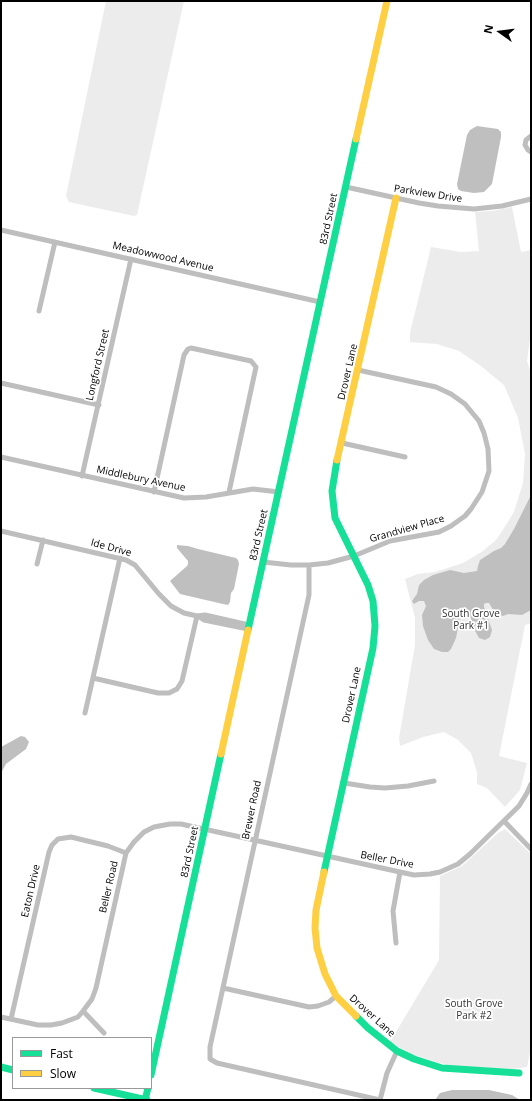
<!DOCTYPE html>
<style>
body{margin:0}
#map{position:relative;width:532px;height:1101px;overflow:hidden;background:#fff;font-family:"Open Sans",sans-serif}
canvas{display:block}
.frame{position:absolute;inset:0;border:2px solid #000;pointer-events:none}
.legend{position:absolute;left:12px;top:1037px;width:140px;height:52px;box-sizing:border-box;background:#fff;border:1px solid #999;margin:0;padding:5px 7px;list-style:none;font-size:12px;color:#000}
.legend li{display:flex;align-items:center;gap:8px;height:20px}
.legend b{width:20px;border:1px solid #999}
.north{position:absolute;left:480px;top:12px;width:40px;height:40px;-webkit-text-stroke:3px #fff;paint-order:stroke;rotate:284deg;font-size:11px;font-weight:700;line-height:16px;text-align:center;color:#000}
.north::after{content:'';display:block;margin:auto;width:14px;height:18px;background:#000;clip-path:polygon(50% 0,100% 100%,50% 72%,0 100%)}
</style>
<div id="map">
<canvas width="532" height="1101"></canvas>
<div class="frame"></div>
<ul class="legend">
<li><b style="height:5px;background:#16e098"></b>Fast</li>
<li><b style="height:5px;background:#ffcf43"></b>Slow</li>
</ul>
<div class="north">N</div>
</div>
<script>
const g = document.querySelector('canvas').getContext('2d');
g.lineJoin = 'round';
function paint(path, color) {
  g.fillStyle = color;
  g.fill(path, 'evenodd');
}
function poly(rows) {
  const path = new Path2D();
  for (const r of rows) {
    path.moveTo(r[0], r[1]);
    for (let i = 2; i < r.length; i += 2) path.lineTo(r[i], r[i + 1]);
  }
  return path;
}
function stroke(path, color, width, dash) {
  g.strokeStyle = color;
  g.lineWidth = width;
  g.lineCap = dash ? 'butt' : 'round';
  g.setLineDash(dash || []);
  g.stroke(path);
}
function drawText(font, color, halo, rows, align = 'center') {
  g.font = font + ' "Open Sans",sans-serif';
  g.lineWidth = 3.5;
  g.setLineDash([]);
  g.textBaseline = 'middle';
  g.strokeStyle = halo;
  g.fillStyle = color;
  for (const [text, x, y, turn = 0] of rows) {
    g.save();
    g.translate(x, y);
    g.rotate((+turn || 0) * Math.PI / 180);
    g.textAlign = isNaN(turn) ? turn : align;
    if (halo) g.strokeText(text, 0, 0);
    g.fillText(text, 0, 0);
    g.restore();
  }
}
paint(poly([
 [106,1,184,1,137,215,134,216,69,202,66,196],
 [512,207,521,252,531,250,531,331,527,361,531,374,531,623,525,625,499,756,527,763,520,790,505,807,487,788,477,784,477,772,471,753,458,740,444,732,423,737,400,746,399,738,415,645,415,618,405,579,418,574,435,572,463,563,483,551,497,539,514,512,523,483,525,454,518,418,504,385,481,366,459,351,437,344,410,342,410,333,431,247,461,252,479,251,475,212,492,211],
 [505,829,531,854,531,1047,527,1067,512,1069,450,1066,411,1054,390,1042,439,960,440,876,462,866,498,833]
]), '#ececec');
paint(poly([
 [477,126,498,129,501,132,501,137,492,184,484,192,474,193,461,191,458,189,457,184,467,135,470,130],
 [531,495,531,610,522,615,508,614,503,616,495,613,489,603,486,603,484,604,484,607,492,630,490,637,485,640,479,638,472,625,470,614,468,611,464,610,461,611,456,638,451,649,448,652,442,652,434,649,428,640,423,626,422,615,426,606,424,601,419,601,414,604,412,601,417,594,419,585,424,580,433,575,450,570,464,573,477,571,478,566,480,560,494,551,501,548,505,544,514,529],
 [177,545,188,546,198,549,236,558,238,560,239,564,234,589,231,593,230,602,228,605,223,604,180,594,170,581,187,566,188,564,188,561,177,548],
 [21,736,25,737,29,742,26,749,6,764,1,773,1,747],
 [452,1090,489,1090,512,1095,520,1100,435,1100,440,1093]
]), '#bfbfbf');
stroke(poly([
 [531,136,526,140,525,145,528,150,531,152],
 [346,187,419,203,438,206,474,209,502,206,531,199],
 [1,230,320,302],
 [39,311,55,242],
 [1,383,99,405],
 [342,443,405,457],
 [1,457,184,498,206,497,253,489,279,492],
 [82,476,131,259],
 [154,492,184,355,188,349,191,348,251,361,256,367,229,492],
 [1,531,126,560,135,565,159,594,171,606,184,613,197,616,205,615,249,625],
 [263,562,291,565,309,565,328,563,354,556,390,541,439,532,451,526,465,516,471,509,482,492,489,471,488,449,484,433,479,421,465,404,451,394,436,387,358,370],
 [37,564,43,540],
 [309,565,309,595,210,1047,210,1059,217,1063,380,1100],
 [198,616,204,620,248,629],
 [93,678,158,693,169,693,177,689,182,681,197,616],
 [85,713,120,558],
 [344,783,370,787,385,788,408,786,434,781],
 [504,821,531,849],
 [396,943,393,911,400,872],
 [223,988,309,1007,318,1006,329,1002,336,996],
 [83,1011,104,1033],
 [1,1017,38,1025,51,1025,62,1023,78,1017,83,1011,92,999,96,988,126,853,134,842,144,832,154,827,170,824,181,824,400,872,414,875,430,874,440,872,458,864,470,854,519,806,527,793,531,784],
 [11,1019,49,852,52,845,58,839,71,837,108,846,126,853],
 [380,1100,387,1073,397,1051]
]), '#bebebe', 5);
stroke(poly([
 [248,630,356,139],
 [324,872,373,648,375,626,373,601,368,585,335,518,332,491,337,460],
 [356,1016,368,1028,397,1051,414,1059,442,1068,519,1073],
 [1,1067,13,1070],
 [151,1075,221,754],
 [94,1088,147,1100],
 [145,1100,148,1088]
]), '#16e098', 7);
stroke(poly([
 [356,139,387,1],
 [337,460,396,198],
 [221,754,248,630],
 [324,872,316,910,315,928,317,948,325,974,336,996,356,1016]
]), '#ffcf43', 7);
drawText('10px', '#000', '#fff', [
 ["Parkview Drive",428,194,9],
 ["83rd Street",329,219,-78],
 ["Meadowwood Avenue",163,257,13],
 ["Longford Street",98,365,-77],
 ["Drover Lane",348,372,-77],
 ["Middlebury Avenue",141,479,12],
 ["Grandview Place",407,529,-16],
 ["83rd Street",259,535,-77],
 ["Ide Drive",111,548,15],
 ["Drover Lane",352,695,-78],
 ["Brewer Road",252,810,-78],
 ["83rd Street",190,852,-78],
 ["Beller Drive",387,860,11],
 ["Beller Road",109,887,-77],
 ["Eaton Drive",31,891,-77],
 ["Drover Lane",372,1016,42]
]);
drawText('10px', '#333', '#fff', [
 ["South Grove",471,614],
 ["Park #1",471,626],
 ["South Grove",474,1004],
 ["Park #2",474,1016]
]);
</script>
